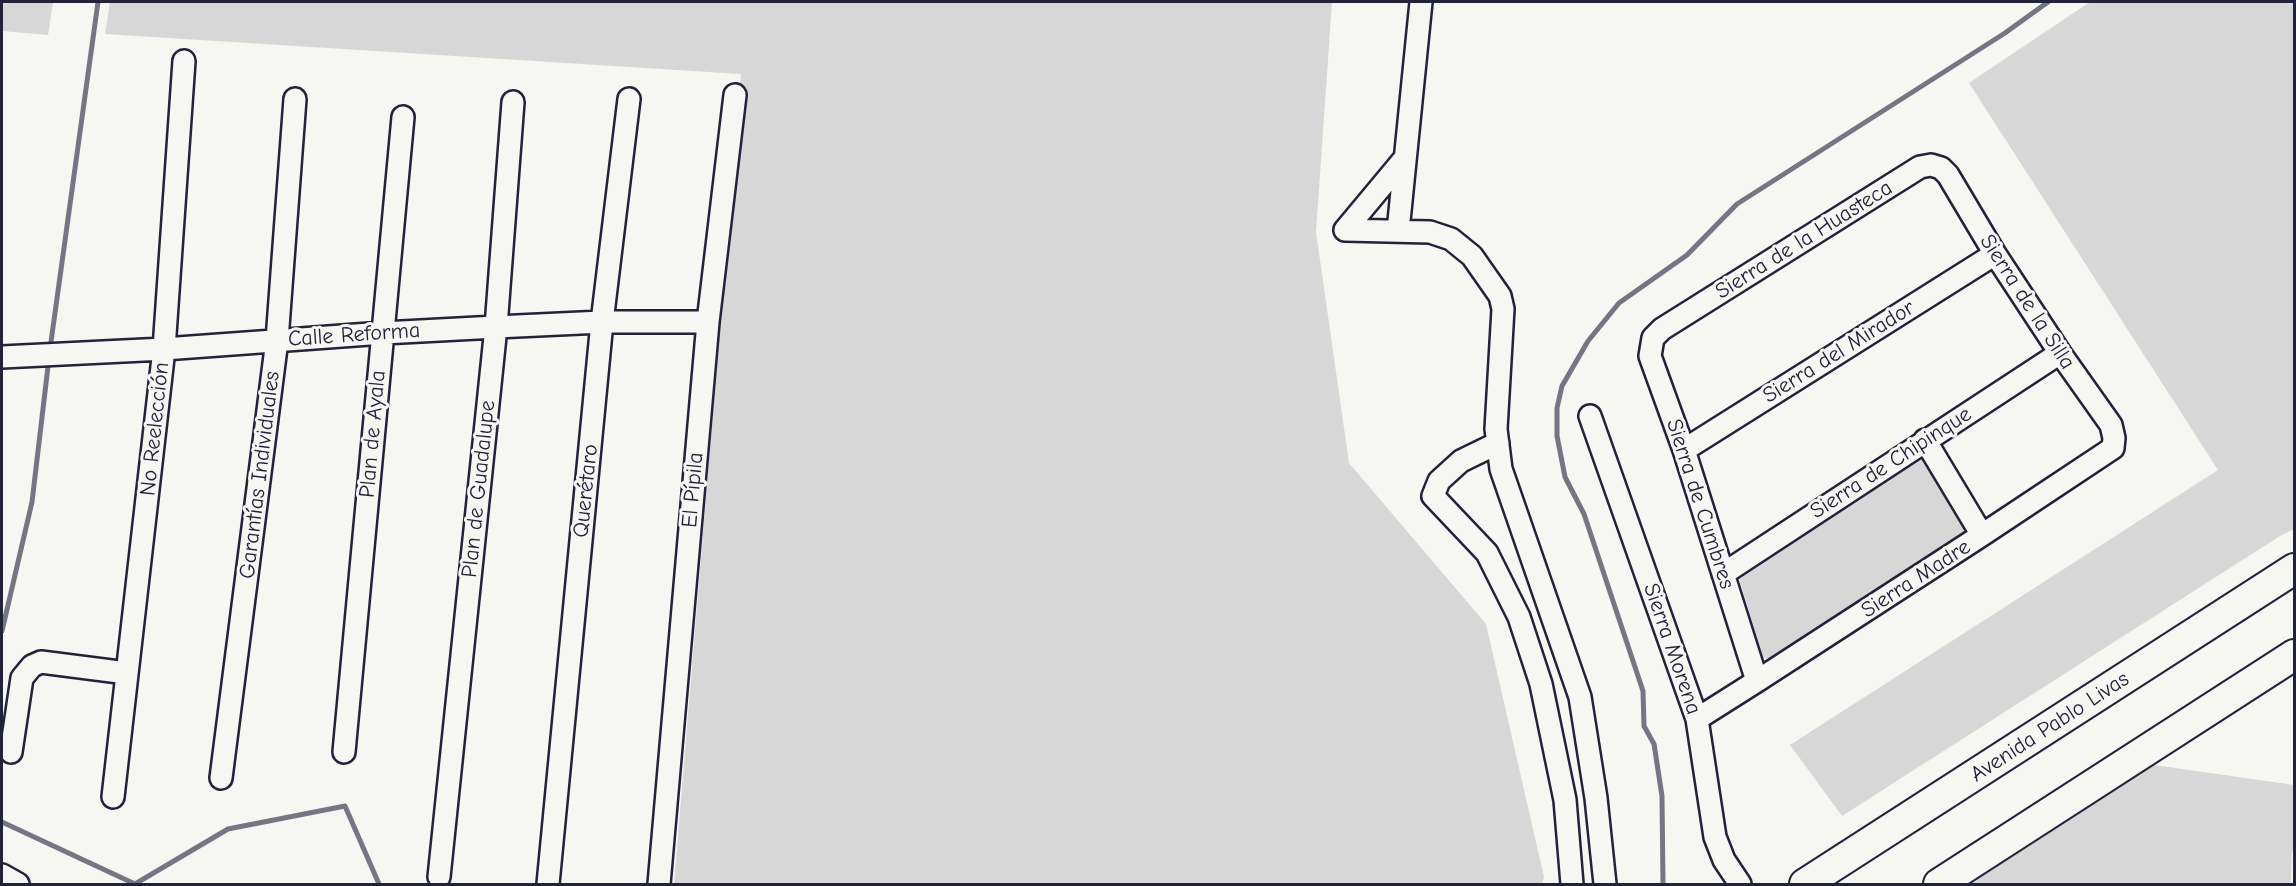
<!DOCTYPE html>
<meta charset="utf-8">
<style>
body{margin:0}
#map{position:relative;width:2296px;height:886px;overflow:hidden;background:#f6f6f2;font-family:"Comic Neue",sans-serif}
canvas{display:block}
.frame{position:absolute;inset:0;border:3px solid #22223b;pointer-events:none}
</style>
<div id="map">
<canvas width="2296" height="886"></canvas>
<div class="frame"></div>
</div>
<script>
const g = document.querySelector('canvas').getContext('2d');
g.lineJoin = 'round';
function paint(path, color) {
  g.fillStyle = color;
  g.fill(path, 'evenodd');
}
function poly(rows) {
  const path = new Path2D();
  for (const r of rows) {
    path.moveTo(r[0], r[1]);
    for (let i = 2; i < r.length; i += 2) path.lineTo(r[i], r[i + 1]);
  }
  return path;
}
function stroke(path, color, width, dash) {
  g.strokeStyle = color;
  g.lineWidth = width;
  g.lineCap = dash ? 'butt' : 'round';
  g.setLineDash(dash || []);
  g.stroke(path);
}
function drawText(font, color, halo, rows, align = 'center') {
  g.font = font + ' "Comic Neue",sans-serif';
  g.lineWidth = 6;
  g.setLineDash([]);
  g.textBaseline = 'middle';
  g.strokeStyle = halo;
  g.fillStyle = color;
  for (const [text, x, y, turn = 0] of rows) {
    g.save();
    g.translate(x, y);
    g.rotate((+turn || 0) * Math.PI / 180);
    g.textAlign = isNaN(turn) ? turn : align;
    if (halo) g.strokeText(text, 0, 0);
    g.fillText(text, 0, 0);
    g.restore();
  }
}
paint(poly([
 [2,2,53,2,48,35,2,31],
 [110,2,1332,2,1316,232,1349,463,1486,624,1544,877,1542,884,674,884,741,74,105,34],
 [2090,2,2294,2,2294,529,2280,536,1842,816,1790,745,2218,470,1969,83],
 [1911,457,1922,459,1939,475,1966,520,1966,539,1789,649,1772,658,1763,658,1738,575],
 [2147,764,2294,785,2294,846,2292,853,2291,884,1961,884]
]), '#d7d7d7');
stroke(poly([
 [50,349,98,2],
 [2,631,32,502,49,358],
 [2,822,135,884,228,829,345,806,379,884],
 [1663,884,1662,796,1654,744,1644,726,1643,691,1584,514,1565,477,1557,436,1557,408,1562,386,1588,341,1619,303,1687,255,1737,204,2005,33,2048,2]
]), '#757583', 5);
const minor = poly([
 [1345,230,1430,232,1451,239,1472,256,1500,296,1503,309,1496,429,1501,469,1580,697,1596,798,1605,884],
 [1345,230,1405,158],
 [1398,231,1421,2],
 [2,357,164,349,383,333,496,327,602,322,708,322],
 [1590,416,1697,719,1715,837,1724,860,1740,884],
 [1925,440,1982,535],
 [1498,443,1461,461,1439,481,1433,496,1487,553,1519,617,1541,684,1565,800,1572,884],
 [1684,450,1995,254],
 [1723,574,2060,353],
 [1697,719,1757,681,1982,535,2113,448,2114,438,2111,425,2060,353,1995,254,1948,175,1941,168,1931,165,1920,167,1662,329,1653,338,1650,356,1684,450,1757,681],
 [11,752,22,678,32,666,41,662,127,673],
 [344,752,403,117],
 [221,778,277,340,295,99],
 [113,797,164,349,184,61],
 [2,875,18,884],
 [439,877,496,327,513,102],
 [548,884,602,322,629,99],
 [659,884,708,322,735,95]
]);
const secondary = poly([
 [1805,884,2294,569],
 [1939,884,2294,655]
]);
stroke(minor, '#22223b', 26);
stroke(secondary, '#22223b', 34);
stroke(minor, '#f6f6f2', 21);
stroke(secondary, '#f6f6f2', 30);
drawText('22px', '#22223b', '#f6f6f2', [
 ["Sierra de la Huasteca",1804,240,-32],
 ["Sierra de la Silla",2027,302,57],
 ["Calle Reforma",354,335,-4],
 ["Sierra del Mirador",1839,352,-32],
 ["No Reelección",155,429,-84],
 ["Plan de Ayala",373,434,-85],
 ["Sierra de Chipinque",1891,463,-33],
 ["Garantías Individuales",260,475,-83],
 ["Plan de Guadalupe",479,489,-84],
 ["El Pípila",693,490,-85],
 ["Querétaro",586,491,-84],
 ["Sierra de Cumbres",1700,504,72],
 ["Sierra Madre",1916,579,-33],
 ["Sierra Morena",1672,649,71],
 ["Avenida Pablo Livas",2050,727,-33]
]);
</script>
